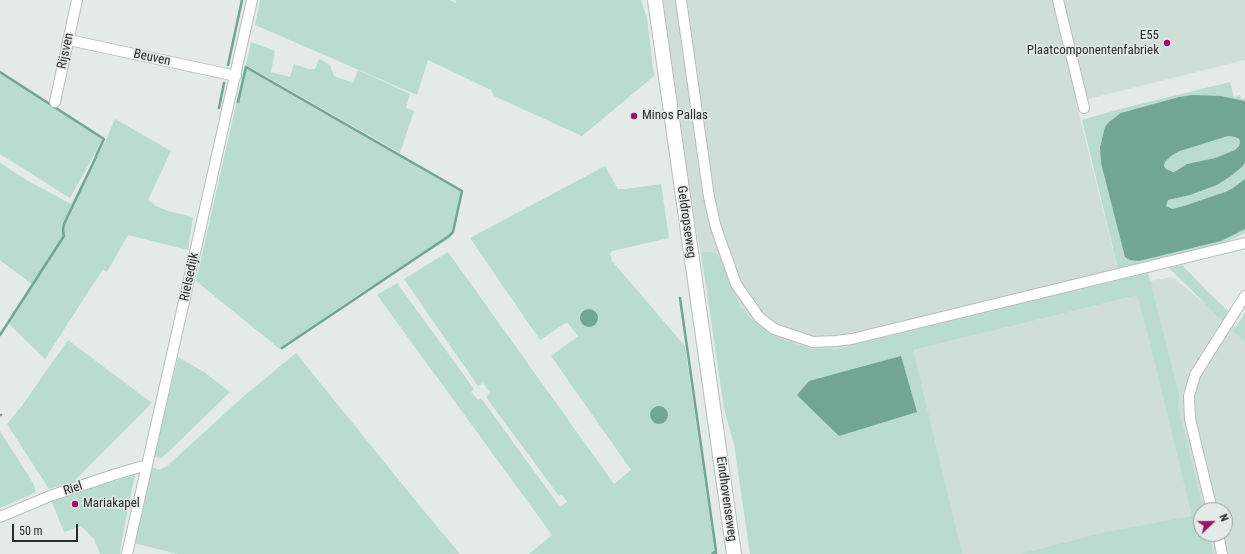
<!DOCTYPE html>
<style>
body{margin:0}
#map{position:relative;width:1245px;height:554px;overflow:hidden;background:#e3eae7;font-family:"Roboto Condensed",sans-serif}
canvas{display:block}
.north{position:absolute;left:1193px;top:502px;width:40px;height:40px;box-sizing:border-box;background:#e3eae7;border:1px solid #999e9c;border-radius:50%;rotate:68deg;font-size:11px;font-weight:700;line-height:16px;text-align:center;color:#2a2c2b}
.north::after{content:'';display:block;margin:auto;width:14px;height:18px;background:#991366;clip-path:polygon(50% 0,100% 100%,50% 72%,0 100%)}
.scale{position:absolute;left:12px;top:524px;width:66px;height:18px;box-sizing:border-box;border:2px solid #2a2c2b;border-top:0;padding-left:5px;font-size:12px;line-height:14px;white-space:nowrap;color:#2a2c2b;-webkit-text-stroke:3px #e3eae7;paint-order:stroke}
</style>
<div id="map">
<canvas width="1245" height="554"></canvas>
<div class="north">N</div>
<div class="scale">50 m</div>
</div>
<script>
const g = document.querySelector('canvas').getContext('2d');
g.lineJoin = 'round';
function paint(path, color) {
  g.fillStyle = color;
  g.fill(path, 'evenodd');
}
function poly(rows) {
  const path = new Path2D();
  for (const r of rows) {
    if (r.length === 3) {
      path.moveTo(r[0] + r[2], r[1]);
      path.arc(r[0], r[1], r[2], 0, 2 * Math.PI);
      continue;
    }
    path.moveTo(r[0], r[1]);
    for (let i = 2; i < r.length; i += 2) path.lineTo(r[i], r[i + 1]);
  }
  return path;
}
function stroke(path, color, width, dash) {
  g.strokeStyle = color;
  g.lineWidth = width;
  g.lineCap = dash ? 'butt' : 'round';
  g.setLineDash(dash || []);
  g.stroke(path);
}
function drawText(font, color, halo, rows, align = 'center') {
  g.font = font + ' "Roboto Condensed",sans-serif';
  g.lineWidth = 3;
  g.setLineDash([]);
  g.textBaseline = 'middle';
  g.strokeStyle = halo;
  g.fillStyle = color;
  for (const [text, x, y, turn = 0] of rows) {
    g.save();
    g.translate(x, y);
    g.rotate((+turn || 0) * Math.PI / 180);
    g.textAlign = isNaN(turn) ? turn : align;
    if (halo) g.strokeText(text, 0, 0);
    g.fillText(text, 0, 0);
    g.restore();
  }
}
paint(poly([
 [662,0,1245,0,1245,60,1076,102,1122,286,1172,277,1245,335,1245,554,753,554,731,413,680,146],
 [1201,510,1225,510,1225,534,1201,534]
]), '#d0ded8');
paint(poly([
 [260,0,449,0,456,3,456,0,641,0,647,18,654,76,582,136,494,96,491,90,428,60,417,95,255,25],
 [251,42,275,51,271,72,290,77,294,64,308,69,315,69,319,59,330,65,334,76,353,83,358,70,410,94,406,108,414,111,400,153,246,65],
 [245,65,463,191,450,238,347,302,281,350,196,281],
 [0,73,103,139,70,198,0,154],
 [1230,82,1234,97,1240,95,1241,99,1245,98,1245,101,1221,96,1105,127,1100,147,1101,163,1109,190,1139,261,1221,241,1245,229,1245,233,1230,240,1221,244,1118,269,1082,120,1120,109],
 [115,119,171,151,148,200,156,206,168,211,193,217,188,250,128,235,107,272,103,269,45,359,8,323,33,285,0,260,0,163,28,181,71,204,106,140],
 [1228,136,1235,137,1238,139,1240,142,1239,146,1235,150,1215,158,1187,164,1177,171,1173,172,1166,169,1164,166,1165,162,1171,156,1180,151],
 [1245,163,1245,179,1233,188,1212,197,1178,208,1172,209,1166,206,1168,200,1190,195,1217,185,1231,176,1242,167],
 [605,166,618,189,626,189,661,184,669,238,612,251,610,254,612,261,685,346,715,554,529,554,552,535,377,295,397,283,474,389,471,392,478,400,481,398,560,507,567,502,562,495,559,496,486,397,490,393,483,383,478,386,404,279,448,252,614,484,631,470,551,356,578,336,567,322,540,340,470,238],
 [665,408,668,414,667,420,653,422,650,417,652,411],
 [701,252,711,252,716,254,720,258,740,307,750,318,770,334,789,342,811,349,837,349,1148,273,1179,394,1178,406,1203,510,1201,510,1201,534,1208,534,1213,554,1020,554,1106,532,1192,516,1149,339,1137,295,913,350,962,554,750,554,734,444,724,409,722,395],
 [1182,265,1208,292,1230,313,1224,322,1169,268],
 [1245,313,1245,341,1233,331],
 [68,340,152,403,73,482,49,489,7,424,21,407],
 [296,353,419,505,460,554,178,554,133,543,152,467,160,470,167,466,244,396],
 [178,357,204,372,230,392,162,458,160,458,156,457,154,455],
 [0,431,33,483,36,492,0,508],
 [135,475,123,533,120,554,100,554,94,539,81,526,64,532,51,500]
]), '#b9dcce');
paint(poly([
 [1193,95,1221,96,1245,101,1245,163,1242,167,1231,176,1217,185,1190,195,1168,200,1166,206,1172,209,1184,206,1225,192,1233,188,1245,179,1245,229,1221,241,1139,261,1130,260,1125,257,1101,163,1100,147,1105,127,1109,122,1121,113,1179,97],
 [1228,136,1235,137,1239,139,1240,142,1239,146,1235,150,1215,158,1187,164,1176,171,1173,172,1166,169,1164,166,1165,162,1171,156,1180,151],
 [589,318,9],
 [901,356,917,412,839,436,797,395,809,381],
 [659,415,9]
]), '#72a592');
stroke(poly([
 [228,65,242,0],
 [0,72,104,139,96,156],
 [238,102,246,67,462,191,453,232,449,236,282,348],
 [219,108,224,83],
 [680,298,716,551],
 [0,335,64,236,63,230,64,224,96,157],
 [0,415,1,415],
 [712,554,716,551,716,554]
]), '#72a592', 2.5);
const minor = poly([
 [681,0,709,197,715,224,721,242,736,284,759,317,774,329,813,342,836,341,852,339,1245,243],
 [1058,0,1084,108],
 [69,40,236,76],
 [55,102,77,0],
 [1212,510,1190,419,1189,396,1195,375,1245,296],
 [0,517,50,496,116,474,147,465],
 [1218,534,1222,554],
 [127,554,252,0]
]);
const secondary = poly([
 [655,0,734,554]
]);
stroke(minor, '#b7bdbb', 12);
stroke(secondary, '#b7bdbb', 16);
stroke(minor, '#fff', 10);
stroke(secondary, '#fff', 14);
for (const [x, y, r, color] of [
 [1167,43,4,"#991366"],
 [634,116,4,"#991366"],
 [75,504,4,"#991366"]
]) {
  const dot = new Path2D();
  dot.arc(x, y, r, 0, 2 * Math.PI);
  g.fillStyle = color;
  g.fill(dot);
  stroke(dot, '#e3eae7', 1.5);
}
drawText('13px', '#2a2c2b', '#e3eae7', [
 ["E55",1159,36,"right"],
 ["Plaatcomponentenfabriek",1159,51,"right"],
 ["Minos Pallas",642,116],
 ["Mariakapel",83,504]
], 'left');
drawText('13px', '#2a2c2b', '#e3eae7', [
 ["Rijsven",66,51,-78],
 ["Beuven",152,58,12],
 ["Geldropseweg",686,222,82],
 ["Rielsedijk",190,277,-78],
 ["Riel",73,489,-18],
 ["Eindhovenseweg",726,499,82]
]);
</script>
